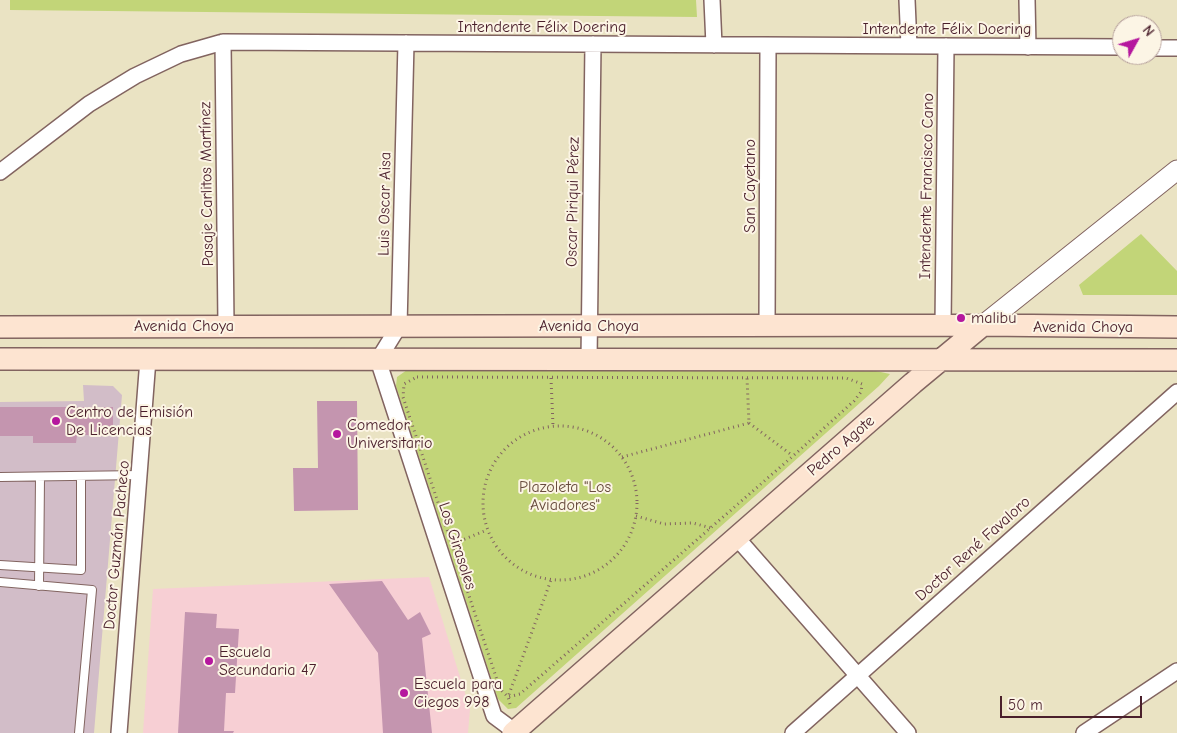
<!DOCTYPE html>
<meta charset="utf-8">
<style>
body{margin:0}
#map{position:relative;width:1177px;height:733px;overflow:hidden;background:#eae3c3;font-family:"Comic Neue",sans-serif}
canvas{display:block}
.north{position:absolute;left:1112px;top:15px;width:50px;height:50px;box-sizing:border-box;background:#fcf5e5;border:1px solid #b59f9b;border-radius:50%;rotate:51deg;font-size:14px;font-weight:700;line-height:20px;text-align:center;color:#4a1f2b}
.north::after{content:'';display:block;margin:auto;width:18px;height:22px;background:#b5179e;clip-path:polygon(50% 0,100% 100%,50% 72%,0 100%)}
.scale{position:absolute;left:1000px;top:696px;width:142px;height:22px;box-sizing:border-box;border:2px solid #4a1f2b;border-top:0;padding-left:6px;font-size:15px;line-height:18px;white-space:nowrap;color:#4a1f2b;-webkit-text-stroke:4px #fcf5e5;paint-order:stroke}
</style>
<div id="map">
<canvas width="1177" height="733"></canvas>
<div class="north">N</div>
<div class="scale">50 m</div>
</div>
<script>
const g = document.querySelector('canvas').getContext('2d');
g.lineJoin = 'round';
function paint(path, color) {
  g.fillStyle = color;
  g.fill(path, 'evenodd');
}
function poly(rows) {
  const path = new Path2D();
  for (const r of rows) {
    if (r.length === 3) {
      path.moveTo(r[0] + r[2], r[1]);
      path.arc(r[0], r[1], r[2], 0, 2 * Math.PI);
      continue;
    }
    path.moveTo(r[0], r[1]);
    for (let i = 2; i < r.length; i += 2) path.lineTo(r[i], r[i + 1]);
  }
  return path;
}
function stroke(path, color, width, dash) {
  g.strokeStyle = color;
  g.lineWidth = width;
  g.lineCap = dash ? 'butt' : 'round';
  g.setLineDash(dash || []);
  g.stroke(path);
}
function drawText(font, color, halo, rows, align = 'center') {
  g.font = font + ' "Comic Neue",sans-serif';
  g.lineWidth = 4;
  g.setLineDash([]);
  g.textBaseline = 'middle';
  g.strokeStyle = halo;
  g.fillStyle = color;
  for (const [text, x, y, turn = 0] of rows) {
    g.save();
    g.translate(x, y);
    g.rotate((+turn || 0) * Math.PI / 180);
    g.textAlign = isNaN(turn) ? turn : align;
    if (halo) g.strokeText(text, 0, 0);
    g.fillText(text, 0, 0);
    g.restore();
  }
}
paint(poly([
 [429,577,470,709,468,733,143,733,153,589]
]), '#f7cfd4');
paint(poly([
 [83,385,113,386,122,395,94,733,0,733,0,402,84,401]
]), '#d2bdc8');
paint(poly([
 [10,0,696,0,697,17,10,10],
 [1141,234,1177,271,1177,295,1083,295,1079,285],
 [407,370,876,371,890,374,879,386,516,708,508,709,498,699,396,386,397,377]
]), '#c2d578');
paint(poly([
 [317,401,357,401,358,510,294,511,293,468,318,468],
 [0,407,113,407,113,435,77,435,76,443,33,443,33,436,0,436],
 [382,581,408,620,420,612,431,634,422,638,432,733,383,733,378,653,329,584],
 [185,612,217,614,216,628,239,629,235,693,226,693,224,731,234,731,233,733,178,733]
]), '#c495af');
const service = poly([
 [0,477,141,475],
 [0,565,81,570,81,476],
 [0,582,92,590,79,733],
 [39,586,40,477]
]);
const minor = poly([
 [712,0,714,45],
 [907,0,909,46],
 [1027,0,1028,47],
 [223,42,226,326],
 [406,43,399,326,378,360,494,716,517,733],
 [1152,48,1177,48],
 [0,172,89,104,135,76,181,54,223,42,1122,47],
 [767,326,768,46],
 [943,326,946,46],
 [589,360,593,44],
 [737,538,908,733],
 [119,733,148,359],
 [793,733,1177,392],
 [1084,733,1177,671]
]);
const tertiary = poly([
 [983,325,1177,170]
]);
const secondary = poly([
 [0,327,983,325,1177,327],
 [0,359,1177,360],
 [513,733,913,383,983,325]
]);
stroke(service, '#826460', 10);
stroke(minor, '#826460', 18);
stroke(tertiary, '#826460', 21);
stroke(secondary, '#826460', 24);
stroke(poly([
 [417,377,846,378,862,384,861,392,854,401,793,456,520,694,508,697,500,689,403,397,404,384,417,377],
 [551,378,553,426],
 [749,423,793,456],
 [560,503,77],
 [622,457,749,423,747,378],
 [636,516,664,524,693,523,711,528],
 [455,543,487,530],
 [510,704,508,697,551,580]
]), '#826460', 3, [1, 4]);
stroke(service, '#fff', 8);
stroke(minor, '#fff', 15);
stroke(tertiary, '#fff', 19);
stroke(secondary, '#fde4d1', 21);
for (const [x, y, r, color] of [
 [961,318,5,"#b5179e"],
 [56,421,5,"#b5179e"],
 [337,434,5,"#b5179e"],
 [209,661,5,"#b5179e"],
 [404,693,5,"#b5179e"]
]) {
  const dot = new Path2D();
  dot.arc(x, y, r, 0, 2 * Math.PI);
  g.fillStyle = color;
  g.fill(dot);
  stroke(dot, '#fcf5e5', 2);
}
drawText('16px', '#4a1f2b', '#fcf5e5', [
 ["Intendente Félix Doering",542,27],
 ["Intendente Félix Doering",947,29],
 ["Pasaje Carlitos Martínez",207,184,-91],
 ["San Cayetano",750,186,-90],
 ["Intendente Francisco Cano",927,186,-89],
 ["Oscar Piriqui Pérez",573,202,-89],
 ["Luis Oscar Aisa",385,204,-89],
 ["Avenida Choya",184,326],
 ["Avenida Choya",589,326],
 ["Avenida Choya",1083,327],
 ["Pedro Agote",841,446,-41],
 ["Doctor Guzmán Pacheco",117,545,-85],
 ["Los Girasoles",457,546,72],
 ["Doctor René Favaloro",973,549,-42]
]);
drawText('16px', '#4a1f2b', '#fcf5e5', [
 ["malibu",971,318],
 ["Centro de Emisión",66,412],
 ["De Licencias",66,430],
 ["Comedor",347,425],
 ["Universitario",347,443],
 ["Escuela",219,652],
 ["Secundaria 47",219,670],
 ["Escuela para",414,684],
 ["Ciegos 998",414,702]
], 'left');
drawText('16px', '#684c3e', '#fcf5e5', [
 ["Plazoleta \"Los",565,487],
 ["Aviadores\"",565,505]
]);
</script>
